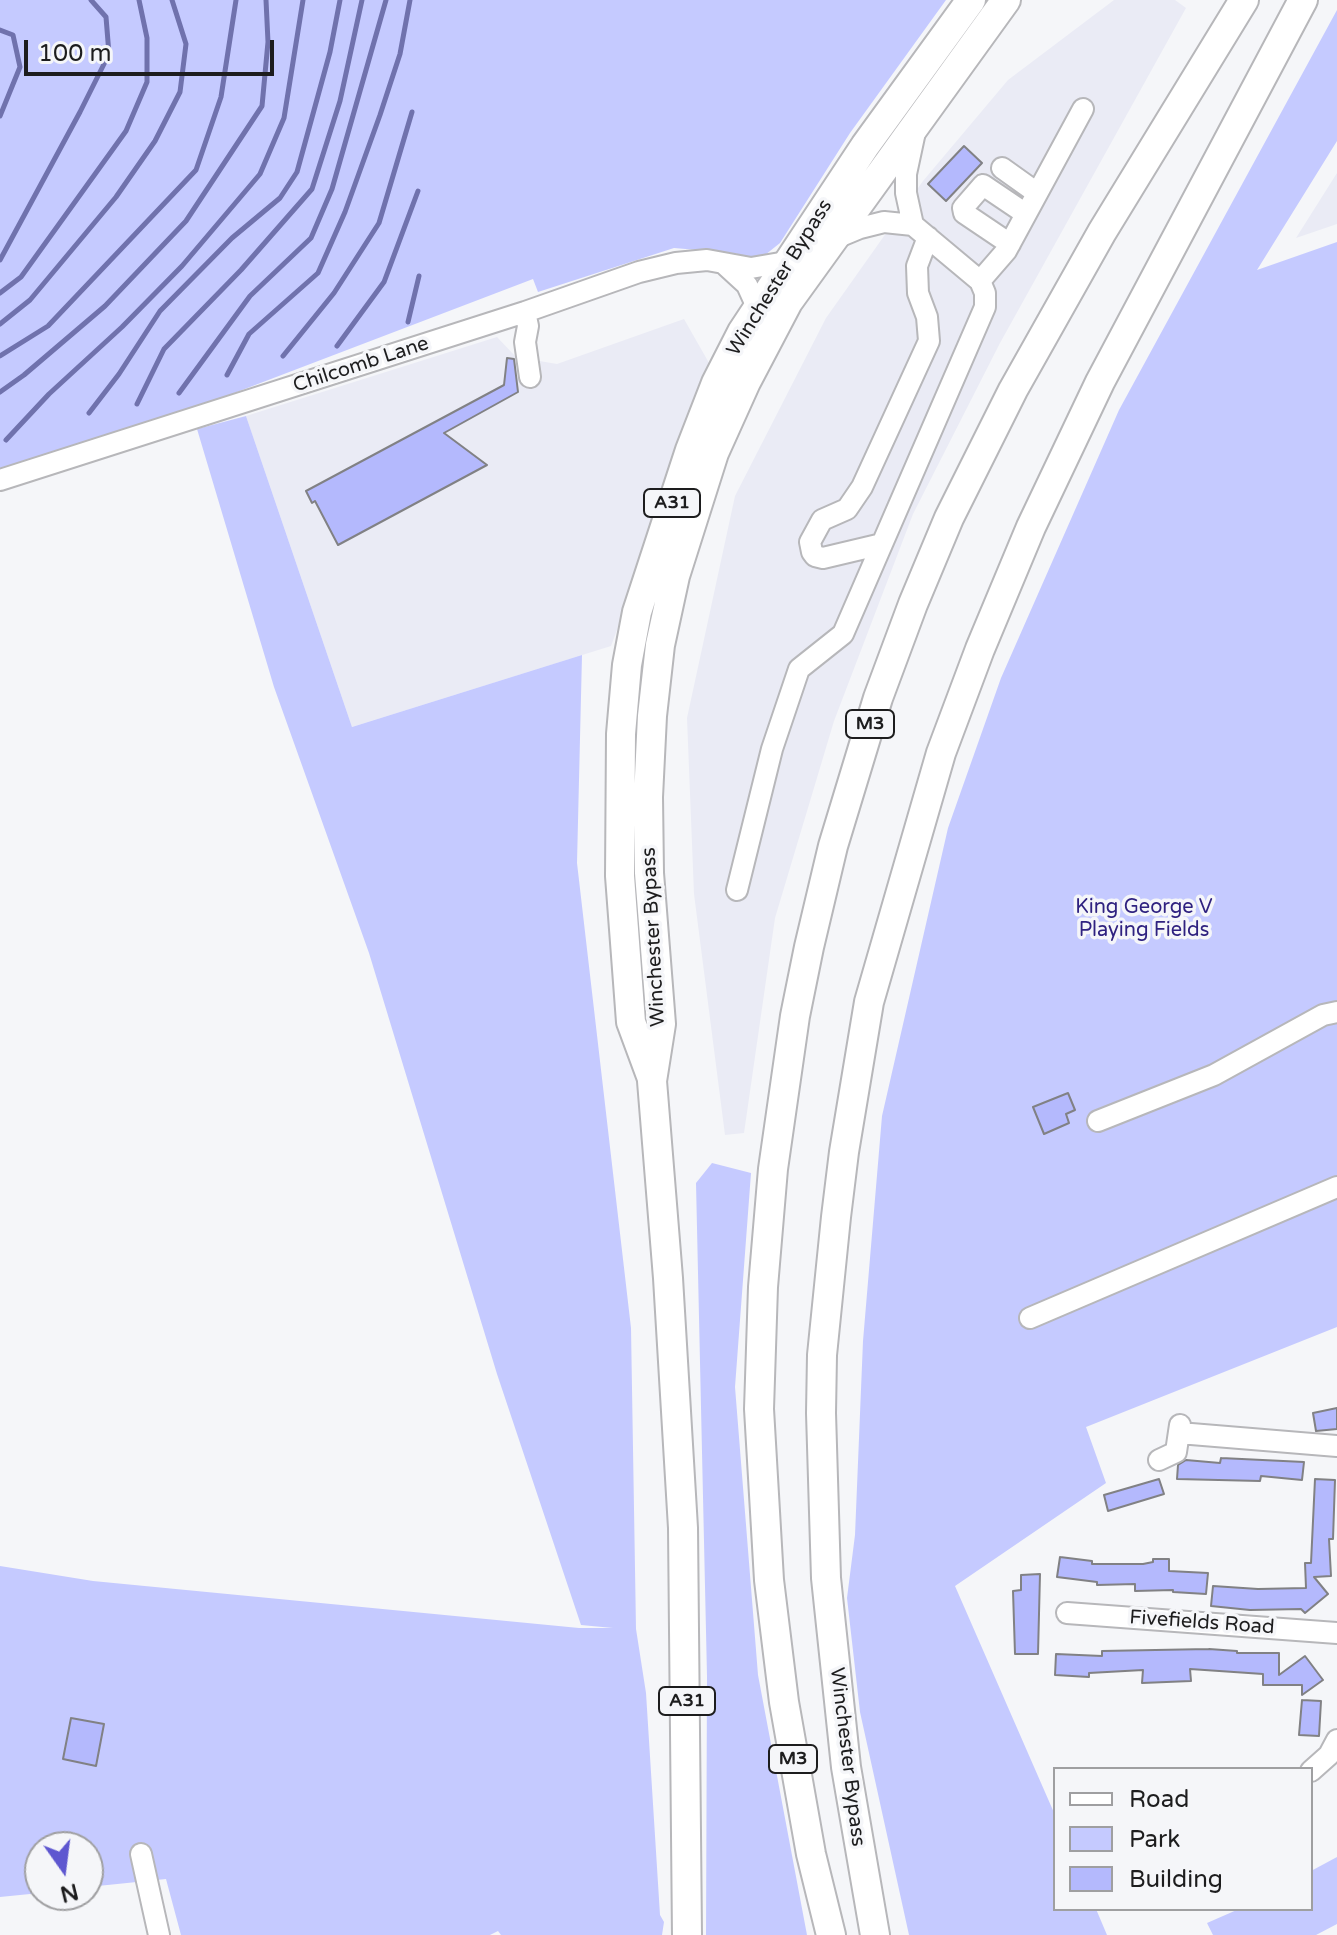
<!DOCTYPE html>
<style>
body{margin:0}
#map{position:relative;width:1337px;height:1935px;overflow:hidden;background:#f5f6f9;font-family:"Varela Round",sans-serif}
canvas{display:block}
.legend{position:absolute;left:1053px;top:1767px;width:260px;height:144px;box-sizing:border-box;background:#f5f6f9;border:2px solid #9f9fa1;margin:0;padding:10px 14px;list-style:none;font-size:24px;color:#1d1d1e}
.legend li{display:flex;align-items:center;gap:16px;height:40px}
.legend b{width:40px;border:2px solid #9f9fa1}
.north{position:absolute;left:24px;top:1831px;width:80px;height:80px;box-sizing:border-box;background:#f5f6f9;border:2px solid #9f9fa1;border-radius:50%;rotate:166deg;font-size:22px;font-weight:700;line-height:32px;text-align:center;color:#1d1d1e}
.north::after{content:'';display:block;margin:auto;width:28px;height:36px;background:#5e57d0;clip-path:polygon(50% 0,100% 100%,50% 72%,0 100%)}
.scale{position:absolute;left:24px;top:40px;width:250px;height:36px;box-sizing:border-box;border:4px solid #1d1d1e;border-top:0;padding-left:10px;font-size:24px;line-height:28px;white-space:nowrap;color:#1d1d1e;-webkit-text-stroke:6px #f5f6f9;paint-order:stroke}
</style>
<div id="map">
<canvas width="1337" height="1935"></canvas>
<ul class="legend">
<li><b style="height:10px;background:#fff"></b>Road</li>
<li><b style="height:22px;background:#c5caff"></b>Park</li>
<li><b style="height:22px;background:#b4b9fd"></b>Building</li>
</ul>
<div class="north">N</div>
<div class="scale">100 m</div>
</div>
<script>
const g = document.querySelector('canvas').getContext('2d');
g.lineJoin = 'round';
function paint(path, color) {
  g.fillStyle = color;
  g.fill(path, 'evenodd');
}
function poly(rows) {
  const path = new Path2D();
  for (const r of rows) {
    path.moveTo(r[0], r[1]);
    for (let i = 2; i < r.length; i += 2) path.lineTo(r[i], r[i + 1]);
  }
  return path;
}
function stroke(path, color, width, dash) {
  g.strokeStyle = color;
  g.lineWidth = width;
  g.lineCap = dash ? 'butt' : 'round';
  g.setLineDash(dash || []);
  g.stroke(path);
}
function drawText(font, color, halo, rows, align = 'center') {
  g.font = font + ' "Varela Round",sans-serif';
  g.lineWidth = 7;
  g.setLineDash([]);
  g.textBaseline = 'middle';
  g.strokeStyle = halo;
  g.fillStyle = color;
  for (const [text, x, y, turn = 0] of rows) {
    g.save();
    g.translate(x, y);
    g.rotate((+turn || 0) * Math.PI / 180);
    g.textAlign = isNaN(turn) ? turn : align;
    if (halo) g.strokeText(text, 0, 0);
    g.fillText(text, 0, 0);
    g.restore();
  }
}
paint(poly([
 [1114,0,1175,0,1186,8,1000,343,913,514,834,721,775,918,744,1133,725,1135,694,894,687,718,735,496,826,318,923,181,1008,80],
 [1337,173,1337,224,1296,238],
 [684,319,713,370,611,646,352,727,246,416,497,337,516,357,557,364]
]), '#eaebf5');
paint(poly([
 [0,0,946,0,850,133,780,243,760,259,733,253,674,248,538,292,533,279,229,395,0,469],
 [1337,10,1337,141,1257,270,1337,242,1337,1327,1086,1427,1106,1483,955,1586,1055,1815,1055,1909,1096,1909,1107,1935,909,1935,860,1712,847,1598,855,1535,863,1341,882,1116,948,828,1001,678,1119,410],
 [246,416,352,727,582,655,577,863,631,1328,636,1629,646,1693,660,1915,664,1922,662,1935,501,1935,498,1931,490,1935,181,1935,166,1879,88,1887,88,1847,40,1847,40,1893,0,1897,0,1566,93,1581,579,1628,613,1628,581,1625,497,1374,369,953,274,687,197,429],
 [712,1163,751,1173,735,1387,758,1675,807,1935,706,1935,707,1676,696,1183],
 [1337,1857,1337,1924,1316,1935,1213,1935,1207,1923,1239,1909,1311,1909,1311,1871]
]), '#c5caff');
stroke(poly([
 [0,30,13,35,20,67,0,116],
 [0,260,80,112,109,54,106,17,91,0],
 [0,293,21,277,126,131,147,82,147,38,139,0],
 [408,322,419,276],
 [0,324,30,300,116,197,155,141,180,92,186,44,172,0],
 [337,346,384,282,418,191],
 [0,356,48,326,196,170,221,97,236,0],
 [283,356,334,293,379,223,412,112],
 [227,375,249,334,318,273,345,212,380,115,400,54,410,0],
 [0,392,24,375,105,306,186,221,262,106,268,42,266,0],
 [179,393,250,296,311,238,332,189,386,0],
 [137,404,164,349,241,270,312,189,340,101,362,0],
 [89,413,119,374,160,311,232,238,280,198,297,172,330,52,340,0],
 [6,440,49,394,122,327,182,266,260,174,284,118,303,0]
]), '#7072ad', 5);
const building = poly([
 [964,146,982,163,946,201,928,184,964,146],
 [507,358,514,359,518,392,444,433,487,465,338,545,315,501,312,503,306,491,504,385,507,358],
 [1068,1093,1075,1110,1066,1114,1069,1123,1044,1134,1033,1107,1068,1093],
 [1337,1408,1337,1429,1316,1431,1313,1413,1337,1408],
 [1221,1458,1304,1462,1302,1480,1261,1476,1260,1481,1177,1479,1178,1465,1186,1460,1220,1463,1221,1458],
 [1159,1479,1164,1494,1108,1511,1104,1495,1159,1479],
 [1315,1479,1335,1480,1333,1539,1329,1539,1331,1576,1314,1577,1328,1594,1305,1613,1301,1609,1250,1610,1211,1606,1213,1586,1258,1589,1306,1588,1305,1563,1311,1563,1315,1479],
 [1060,1557,1092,1561,1092,1564,1143,1564,1153,1562,1153,1559,1169,1559,1169,1571,1208,1573,1206,1594,1173,1592,1173,1590,1135,1591,1135,1584,1097,1585,1097,1582,1057,1577,1060,1557],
 [1040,1574,1038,1654,1015,1654,1013,1591,1021,1590,1021,1575,1040,1574],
 [1209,1649,1237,1651,1237,1653,1279,1653,1279,1675,1305,1656,1323,1680,1302,1695,1302,1685,1263,1685,1263,1674,1190,1669,1191,1681,1142,1683,1143,1670,1089,1673,1089,1677,1055,1675,1056,1654,1102,1656,1102,1651,1209,1649],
 [1302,1700,1321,1701,1319,1736,1299,1735,1302,1700],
 [71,1718,104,1724,96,1766,63,1759,71,1718]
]);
paint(building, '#b4b9fd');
stroke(building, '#818184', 2);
const minor = poly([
 [1002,168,1037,193],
 [913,225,906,193,906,174,915,132],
 [1010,244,964,213,963,208,983,185,1026,214],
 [723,263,747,285,757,307],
 [980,281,1006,251,1083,109],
 [525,312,528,326,525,342,530,377],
 [0,480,525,312,639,272,676,263,707,260,751,268,786,262],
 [882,544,823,558,815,556,812,552,810,542,822,520,847,509,862,487,929,341,927,317,918,293,917,266,928,237],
 [737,890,772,749,799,669,843,634,985,307,985,293,980,281,913,225,884,222,860,228,836,238],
 [1098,1121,1214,1075,1323,1015,1337,1012],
 [1030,1318,1337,1187],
 [1179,1433,1337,1446],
 [1159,1460,1176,1452,1180,1425],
 [1067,1613,1337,1633],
 [1311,1771,1329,1755,1337,1740],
 [141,1854,159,1935]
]);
const highway = poly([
 [651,1076,631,1022,620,876,621,734,627,665,637,612,690,450,716,383,742,332,865,146,971,0],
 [687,1935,683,1528,668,1278,652,1081,661,1024,649,873,648,797,652,716,660,645,675,576,714,453,746,382,788,302,1006,0],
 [831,1935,811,1854,784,1702,769,1580,759,1409,763,1287,773,1169,795,1016,809,947,833,846,878,698,913,604,949,518,1013,390,1102,232,1244,0],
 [875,1935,846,1767,826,1578,821,1413,822,1355,836,1217,844,1152,869,1002,941,753,980,649,1031,527,1100,382,1303,0]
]);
stroke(minor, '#b7b7ba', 24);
stroke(highway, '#b7b7ba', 32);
stroke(minor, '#fff', 20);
stroke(highway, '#fff', 28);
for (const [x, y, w] of [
 [672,503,56],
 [870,724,48],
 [687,1701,56],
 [793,1759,48]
]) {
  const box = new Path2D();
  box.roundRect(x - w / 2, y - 14, w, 28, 6);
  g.fillStyle = '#f5f6f9';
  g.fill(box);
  stroke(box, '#1d1d1e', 2);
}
drawText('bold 18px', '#1d1d1e', null, [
 ["A31",672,503],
 ["M3",870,724],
 ["A31",687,1701],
 ["M3",793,1759]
]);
drawText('20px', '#1d1d1e', '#f5f6f9', [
 ["Winchester Bypass",780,278,-58],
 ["Chilcomb Lane",361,365,-18],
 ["Winchester Bypass",654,937,-93],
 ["Fivefields Road",1202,1623,4],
 ["Winchester Bypass",847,1757,83]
]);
drawText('20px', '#2f2280', '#f5f6f9', [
 ["King George V",1144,908],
 ["Playing Fields",1144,931]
]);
</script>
